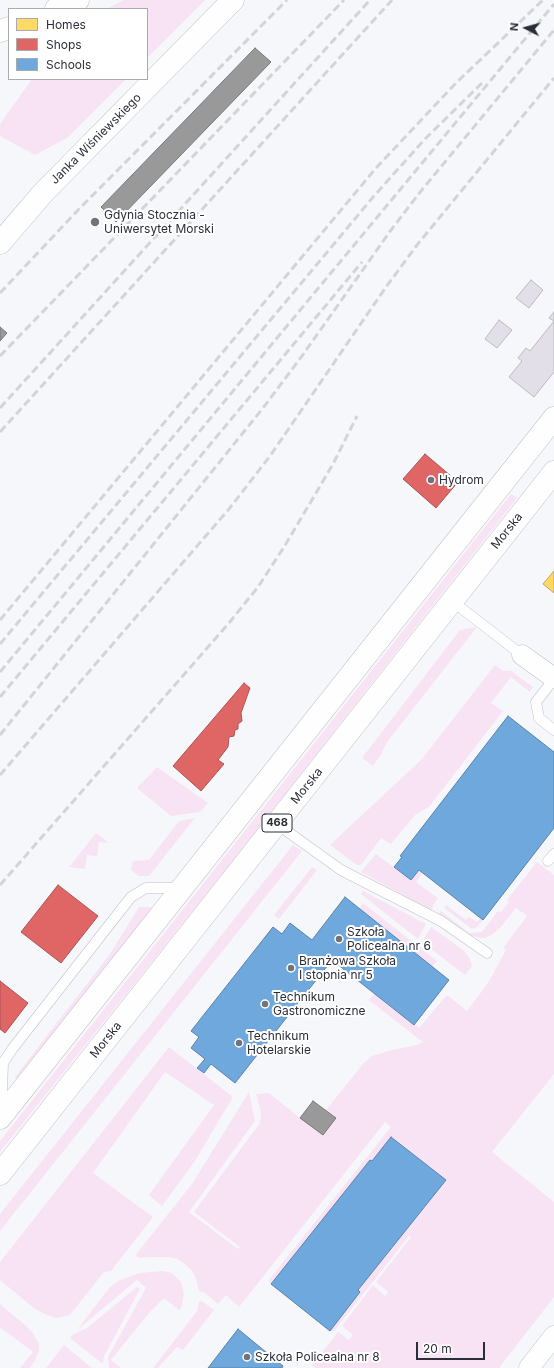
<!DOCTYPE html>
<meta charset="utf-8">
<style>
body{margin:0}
#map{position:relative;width:554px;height:1368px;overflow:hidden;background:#f6f7fa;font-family:Inter,sans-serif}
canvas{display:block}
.legend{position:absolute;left:8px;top:8px;width:140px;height:72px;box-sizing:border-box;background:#fff;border:1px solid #aaabb0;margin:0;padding:5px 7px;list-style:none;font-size:12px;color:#2b2e39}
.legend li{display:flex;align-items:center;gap:8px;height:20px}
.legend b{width:20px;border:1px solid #aaabb0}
.north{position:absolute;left:506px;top:8px;width:40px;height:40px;-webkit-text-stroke:3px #fff;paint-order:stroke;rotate:276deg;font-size:11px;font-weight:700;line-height:16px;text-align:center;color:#2b2e39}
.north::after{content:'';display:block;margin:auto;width:14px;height:18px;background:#2b2e39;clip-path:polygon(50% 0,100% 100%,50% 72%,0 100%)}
.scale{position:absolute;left:416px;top:1342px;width:69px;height:18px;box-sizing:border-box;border:2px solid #2b2e39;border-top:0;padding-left:5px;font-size:12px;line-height:14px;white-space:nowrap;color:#2b2e39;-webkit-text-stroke:3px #fff;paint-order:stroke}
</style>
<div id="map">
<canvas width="554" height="1368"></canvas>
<ul class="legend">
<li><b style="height:11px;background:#ffd966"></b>Homes</li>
<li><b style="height:11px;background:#e06666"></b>Shops</li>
<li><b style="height:11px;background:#6fa8dc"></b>Schools</li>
</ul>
<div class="north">N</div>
<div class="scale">20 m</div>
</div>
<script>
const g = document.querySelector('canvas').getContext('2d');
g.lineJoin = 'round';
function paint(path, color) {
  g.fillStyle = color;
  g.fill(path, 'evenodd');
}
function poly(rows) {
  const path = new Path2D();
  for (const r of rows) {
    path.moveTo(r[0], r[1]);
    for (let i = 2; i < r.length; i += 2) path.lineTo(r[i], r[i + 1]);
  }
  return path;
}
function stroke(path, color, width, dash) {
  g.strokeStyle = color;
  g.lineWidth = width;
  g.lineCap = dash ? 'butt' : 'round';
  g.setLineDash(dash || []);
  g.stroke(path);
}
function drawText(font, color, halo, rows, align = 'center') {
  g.font = font + ' Inter,sans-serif';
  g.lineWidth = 4;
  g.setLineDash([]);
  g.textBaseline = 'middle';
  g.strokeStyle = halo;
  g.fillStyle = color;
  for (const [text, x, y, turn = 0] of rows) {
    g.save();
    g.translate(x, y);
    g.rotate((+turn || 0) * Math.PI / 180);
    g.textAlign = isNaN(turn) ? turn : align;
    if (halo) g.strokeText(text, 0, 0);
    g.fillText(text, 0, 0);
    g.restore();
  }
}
paint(poly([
 [124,0,205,0,147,58,147,9,106,9],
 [32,79,126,79,67,138,35,155,0,136,0,124],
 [511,494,517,498,234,859,0,1152,0,1141],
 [477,627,387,742,380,756,373,766,362,758,460,630],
 [495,665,503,671,511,671,533,687,530,692,511,677,491,703,503,711,429,807,416,814,391,844,381,838,361,865,357,865,330,845,422,759],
 [157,767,208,803,200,812,171,816,137,788],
 [195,818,149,876,139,876,131,870,132,863,134,861,149,860,179,821],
 [96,833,109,843,99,842,97,856,87,855,85,869,69,867],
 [293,845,302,851,0,1231,0,1214],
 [376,854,411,880,419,870,423,873,416,882,438,898,433,905,432,911,361,872],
 [537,862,554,875,554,1074,492,1152,554,1202,554,1297,499,1368,315,1368,312,1365,338,1332,349,1340,353,1335,342,1326,373,1285,385,1296,387,1294,388,1292,376,1282,411,1237,409,1236,334,1331,330,1331,360,1292,358,1290,445,1180,392,1137,372,1161,370,1160,271,1284,268,1281,391,1127,385,1122,239,1307,226,1295,218,1304,205,1293,199,1291,196,1278,192,1271,187,1266,178,1259,169,1257,149,1257,141,1258,136,1256,137,1253,192,1184,249,1092,255,1121,189,1212,238,1249,240,1247,194,1212,260,1123,261,1113,256,1094,269,1093,300,1118,336,1118,326,1110,363,1064,372,1056,392,1050,417,1045,423,1042,369,1000,374,994,413,1025,415,1024,419,1028,447,995,467,1011,488,983,506,950,503,948,527,916,516,908,500,928,493,934,486,938,480,938,469,935,438,915,441,911,469,933,482,932,498,911,501,912,509,902,507,900],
 [312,867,317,870,279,919,274,915],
 [363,891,426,924,418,939,361,894],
 [363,903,437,961,432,967,359,909],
 [446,905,466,920,469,917,477,922,480,918,483,920,477,927,472,929,444,908],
 [139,907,148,907,152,908,18,1080,16,1079,15,1077,110,954],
 [431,927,463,950,470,959,472,966,465,975,422,942],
 [169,1047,233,1097,195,1161,162,1206,149,1195,214,1105,165,1072,93,1173,153,1217,111,1271,104,1272,70,1315,56,1318,47,1315,35,1309,0,1280,0,1262],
 [163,1271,172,1273,181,1282,184,1294,181,1308,179,1310,164,1298,149,1313,111,1360,121,1368,109,1368,108,1357,146,1288,137,1280,77,1330,110,1287,118,1281,139,1273],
 [137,1287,140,1289,104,1356,103,1364,70,1338,72,1335,87,1328],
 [202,1301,214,1310,183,1350,177,1347,158,1368,153,1368,191,1319,197,1311,199,1302],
 [0,1304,25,1325,33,1333,39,1344,39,1351,35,1360,30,1368,20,1368,33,1352,1,1328,0,1329],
 [64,1345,92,1368,46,1368]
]), '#f8e3f4');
const homes = poly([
 [554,571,554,593,543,584,554,571]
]);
paint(homes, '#ffd966');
stroke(homes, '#bfa658', 1);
const shops = poly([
 [425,454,458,482,436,508,403,479,425,454],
 [244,683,250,688,241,713,242,721,238,724,238,729,235,730,234,736,229,737,228,747,218,760,224,764,201,791,173,766,244,683],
 [58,885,98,916,61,963,21,932,58,885],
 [0,981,28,1003,5,1033,0,1029,0,981]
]);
paint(shops, '#e06666');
stroke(shops, '#aa5558', 1);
const schools = poly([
 [508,716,554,752,554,828,483,920,419,870,411,880,394,867,402,857,400,856,508,716],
 [345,897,449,980,414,1025,332,960,235,1083,211,1064,204,1073,197,1068,205,1059,191,1048,199,1037,191,1031,273,927,282,934,290,923,312,940,345,897],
 [391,1137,446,1180,358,1290,360,1292,330,1331,271,1284,370,1160,372,1161,391,1137],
 [238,1329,283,1366,282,1368,208,1368,238,1329]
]);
paint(schools, '#6fa8dc');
stroke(schools, '#5b83ab', 1);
const industry = poly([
 [255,48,271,62,116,222,101,207,255,48],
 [0,327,7,333,0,341,0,327],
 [313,1101,336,1118,323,1135,300,1118,313,1101]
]);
paint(industry, '#999');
stroke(industry, '#78797c', 1);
const building = poly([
 [531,280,543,290,529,308,516,298,531,280],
 [554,312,554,372,534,397,509,377,522,361,518,358,526,348,530,351,554,321,549,318,554,312],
 [499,320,512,330,497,348,485,339,499,320]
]);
paint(building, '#e3dfe9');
stroke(building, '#bbb9bf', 1);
const service = poly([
 [452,601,522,655],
 [554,679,536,702,539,718,554,730],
 [277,824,341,870,441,921,487,953],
 [548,861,554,854],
 [5,1110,2,1090,3,1063,13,1048,131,897,146,888,181,888]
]);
const minor = poly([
 [522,655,554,678],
 [529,1368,554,1336]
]);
const secondary = poly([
 [56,9,78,0],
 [0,31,9,28],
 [0,243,43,193,233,0]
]);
const primary = poly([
 [0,1118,554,418],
 [0,1174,554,472]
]);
stroke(service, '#c0c2c8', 11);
stroke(minor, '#c0c2c8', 21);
stroke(secondary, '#c0c2c8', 23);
stroke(primary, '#c0c2c8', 23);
stroke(service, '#fefefe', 10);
stroke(minor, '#fefefe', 20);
stroke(secondary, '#fefefe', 22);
stroke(primary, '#fefefe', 22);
stroke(poly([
 [0,293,80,208,287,0],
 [0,356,344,0],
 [0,408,370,0],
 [0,432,392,0],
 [0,620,376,168,456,83,543,0],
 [0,644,374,196,425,139,484,81],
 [0,672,554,4],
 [0,697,362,262],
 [0,735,263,408,302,356,391,230,421,191,554,30],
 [0,775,229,509,270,456,386,287,417,245,554,78],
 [0,885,229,623,258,587,284,547,319,488,334,462,357,416]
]), '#d4d4d5', 3, [8, 4]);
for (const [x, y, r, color] of [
 [95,222,5,"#72747d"],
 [431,480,4,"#72747d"],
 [339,939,4,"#72747d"],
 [291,968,4,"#72747d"],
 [265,1004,4,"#72747d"],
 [239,1043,4,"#72747d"],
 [247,1357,4,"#72747d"]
]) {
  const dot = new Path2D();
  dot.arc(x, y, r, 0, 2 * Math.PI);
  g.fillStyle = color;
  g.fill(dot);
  stroke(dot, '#fff', 1.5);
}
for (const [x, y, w] of [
 [277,823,30]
]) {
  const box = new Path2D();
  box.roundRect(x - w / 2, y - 9, w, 18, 3);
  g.fillStyle = '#fff';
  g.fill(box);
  stroke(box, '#2b2e39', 1);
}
drawText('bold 11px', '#2b2e39', null, [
 ["468",277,823]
]);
drawText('12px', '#2b2e39', '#fff', [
 ["Janka Wiśniewskiego",96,139,-45],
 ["Morska",507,531,-52],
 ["Morska",307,786,-51],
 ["Morska",106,1040,-52]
]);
drawText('12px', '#2b2e39', '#fff', [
 ["Gdynia Stocznia -",104,215],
 ["Uniwersytet Morski",104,229],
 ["Hydrom",439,480],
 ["Szkoła",347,932],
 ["Policealna nr 6",347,946],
 ["Branżowa Szkoła",299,961],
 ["I stopnia nr 5",299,975],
 ["Technikum",273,997],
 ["Gastronomiczne",273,1011],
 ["Technikum",247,1036],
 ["Hotelarskie",247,1050],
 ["Szkoła Policealna nr 8",255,1357]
], 'left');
</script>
